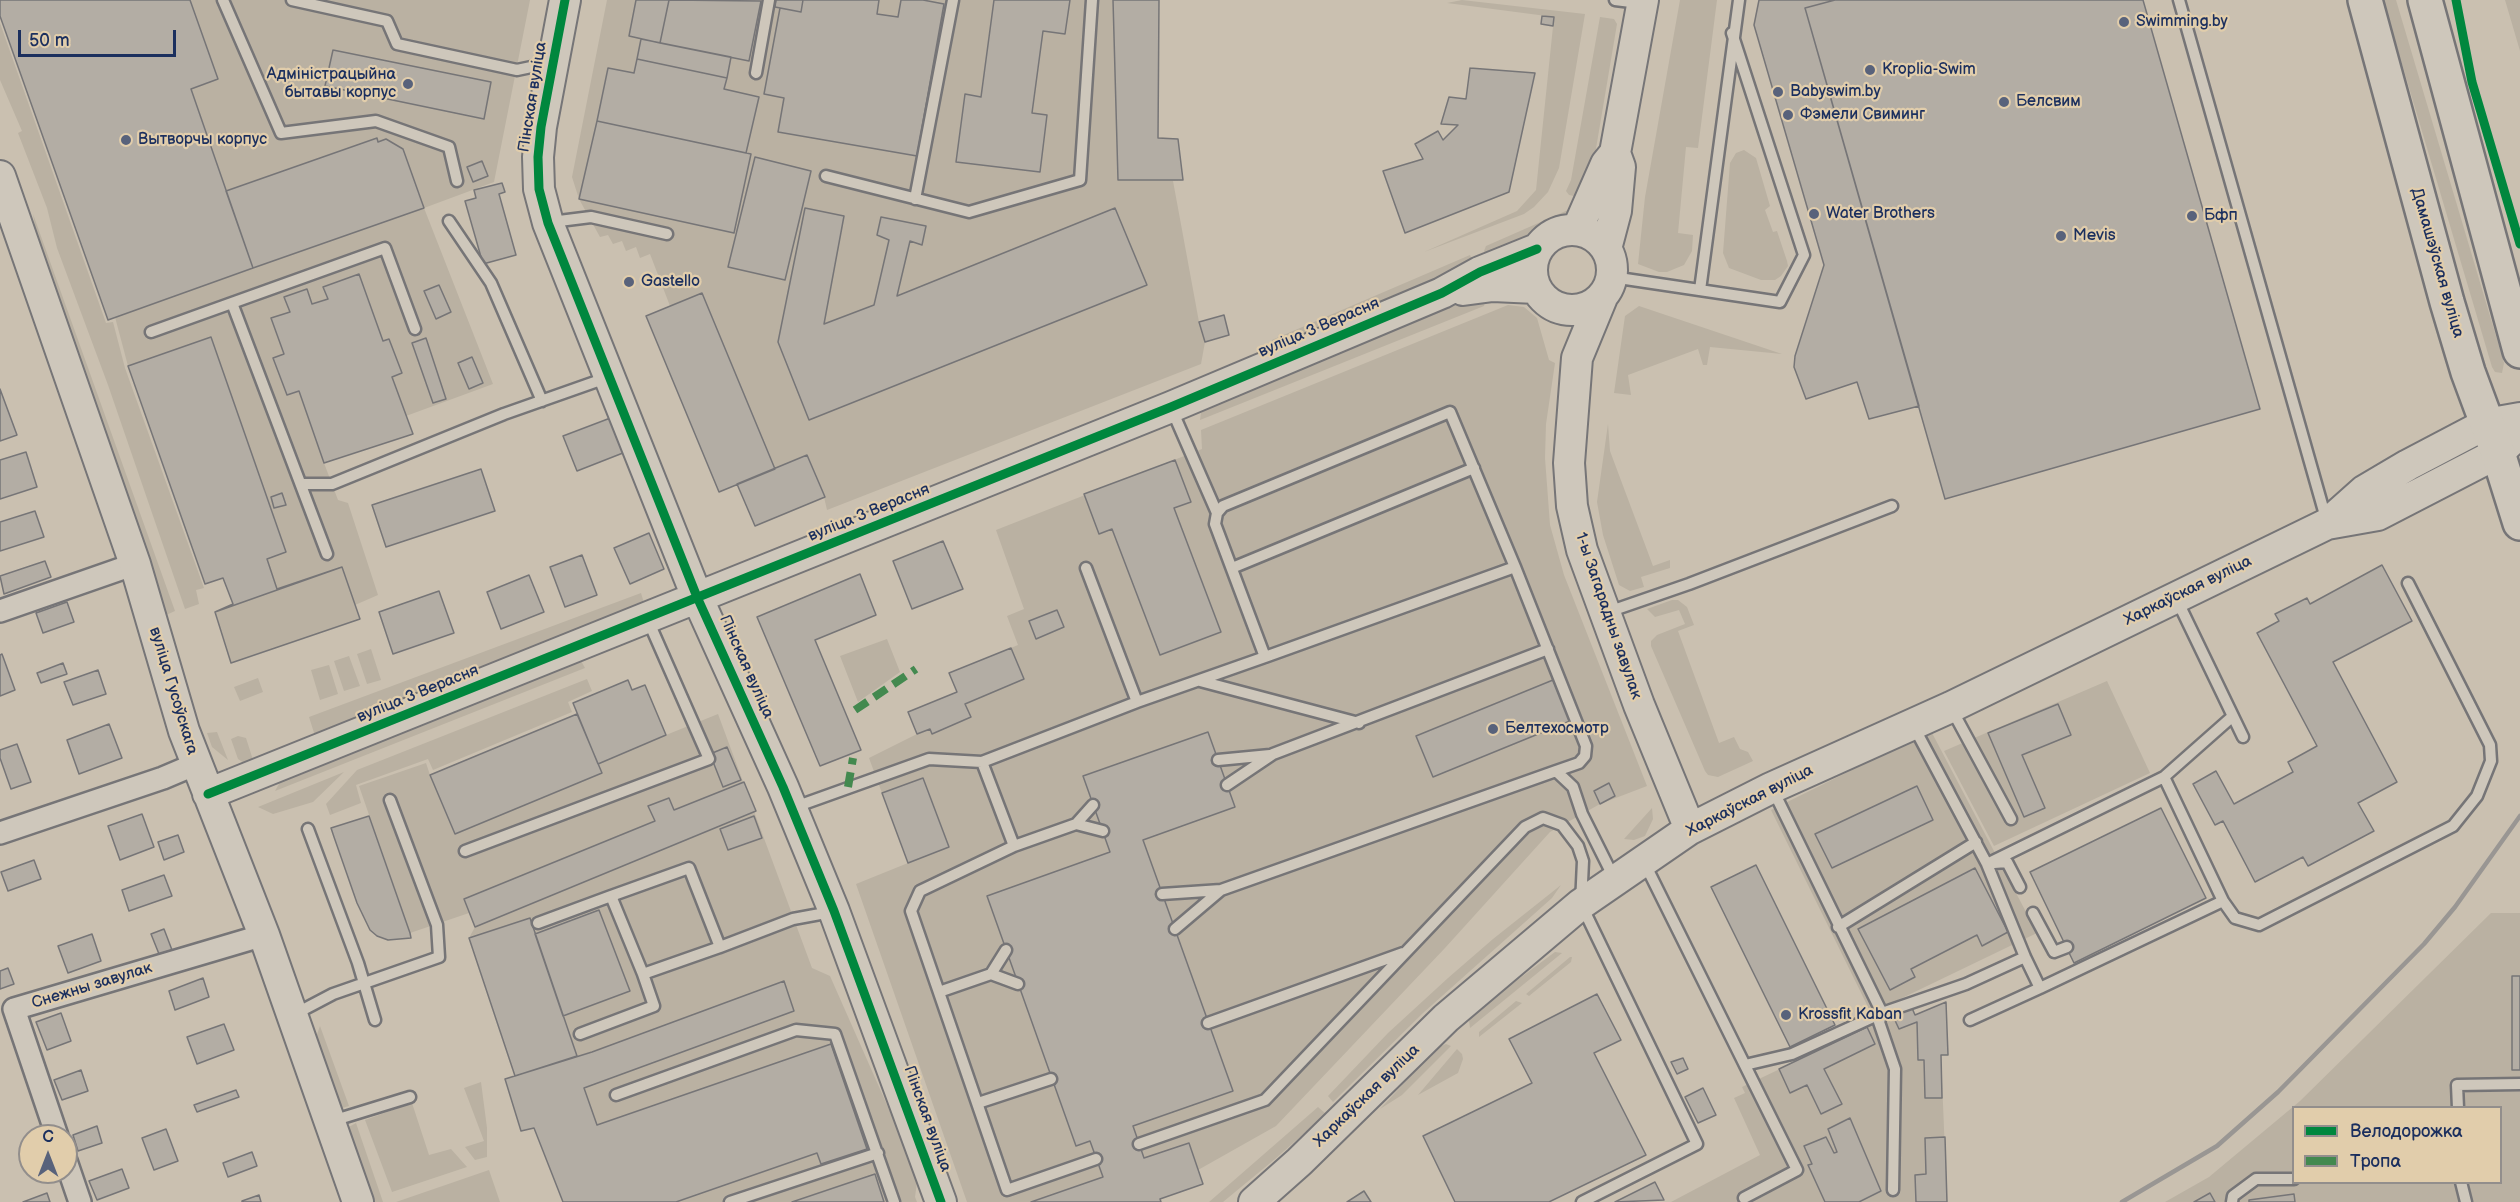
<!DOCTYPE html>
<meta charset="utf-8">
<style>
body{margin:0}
#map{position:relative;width:2520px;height:1202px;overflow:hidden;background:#cac0b0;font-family:"Balsamiq Sans",sans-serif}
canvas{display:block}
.legend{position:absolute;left:2292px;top:1106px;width:210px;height:78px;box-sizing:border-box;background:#e1cdab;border:2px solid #928e8c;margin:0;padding:8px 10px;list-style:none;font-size:18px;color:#1b2f5e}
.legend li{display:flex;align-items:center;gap:12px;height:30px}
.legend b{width:30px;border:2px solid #928e8c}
.north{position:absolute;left:18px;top:1124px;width:60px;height:60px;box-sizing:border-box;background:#e1cdab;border:2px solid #928e8c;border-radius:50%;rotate:0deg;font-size:16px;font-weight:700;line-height:24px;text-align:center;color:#1b2f5e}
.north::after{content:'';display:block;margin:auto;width:21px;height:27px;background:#58627b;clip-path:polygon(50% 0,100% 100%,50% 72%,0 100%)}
.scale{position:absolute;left:18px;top:30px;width:158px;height:27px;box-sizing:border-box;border:3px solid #1b2f5e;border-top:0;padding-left:8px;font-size:18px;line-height:21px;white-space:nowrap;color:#1b2f5e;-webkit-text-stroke:4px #e1cdab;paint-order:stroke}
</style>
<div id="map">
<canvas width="2520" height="1202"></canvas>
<ul class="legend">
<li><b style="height:8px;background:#00873e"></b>Велодорожка</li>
<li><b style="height:8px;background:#43894f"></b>Тропа</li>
</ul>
<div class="north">С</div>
<div class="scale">50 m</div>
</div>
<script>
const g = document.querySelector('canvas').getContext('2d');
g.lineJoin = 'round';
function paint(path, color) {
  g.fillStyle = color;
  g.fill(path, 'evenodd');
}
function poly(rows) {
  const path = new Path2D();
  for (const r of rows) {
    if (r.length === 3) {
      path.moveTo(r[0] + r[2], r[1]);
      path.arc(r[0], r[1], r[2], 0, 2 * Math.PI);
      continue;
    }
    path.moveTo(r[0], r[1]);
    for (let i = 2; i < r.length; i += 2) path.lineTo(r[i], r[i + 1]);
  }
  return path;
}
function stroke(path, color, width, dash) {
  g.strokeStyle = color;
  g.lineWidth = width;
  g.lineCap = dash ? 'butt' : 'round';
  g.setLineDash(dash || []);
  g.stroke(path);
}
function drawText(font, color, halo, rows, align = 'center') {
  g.font = font + ' "Balsamiq Sans",sans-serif';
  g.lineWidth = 4.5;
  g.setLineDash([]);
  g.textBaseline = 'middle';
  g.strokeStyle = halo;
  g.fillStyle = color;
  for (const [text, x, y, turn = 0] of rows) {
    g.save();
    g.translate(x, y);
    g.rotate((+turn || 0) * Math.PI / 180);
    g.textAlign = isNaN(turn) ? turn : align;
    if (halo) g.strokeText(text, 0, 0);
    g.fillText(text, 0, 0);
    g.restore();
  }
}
paint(poly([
 [0,0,530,0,494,182,424,208,493,384,406,416,413,434,324,463,338,500,348,503,378,595,355,605,360,619,231,663,215,612,233,604,223,578,205,584,128,366,115,317,108,320,0,16],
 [607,0,1159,0,1158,137,1178,139,1183,180,1173,181,1199,322,1205,342,1201,364,827,510,824,497,755,526,737,484,719,492,646,316,670,306,650,254,640,258,636,247,626,251,622,241,613,244,608,235,600,237,579,199,572,177],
 [1462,0,1585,14,1559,168,1548,192,1534,207,1524,214,1424,252,1517,211,1536,190,1554,17,1447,3],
 [1680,0,1717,0,1698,148,1686,147,1678,233,1693,235,1692,251,1684,265,1667,272,1659,272,1638,264,1645,197],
 [2383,0,2396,0,2504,363,2502,373,2495,372,2492,367],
 [2505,0,2520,0,2520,51],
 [1600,17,1614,19,1617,24,1589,190,1584,198,1569,195,1566,191,1571,180],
 [0,23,106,323,113,322,125,368,204,588,196,590,199,604,185,609,108,385,57,248,47,208,18,133,22,131,0,80],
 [1744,150,1756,158,1770,206,1765,210,1773,232,1777,231,1787,261,1788,266,1781,276,1775,280,1761,280,1729,268,1723,253,1730,163,1736,153],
 [1568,210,1576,210,1561,226,1487,258,1484,251,1486,246],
 [33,214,175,611,166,615,39,252],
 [1470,255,1474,265,1275,346,1272,340],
 [1483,292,1485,301,1484,306,1200,420,1201,413,1215,401],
 [1508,305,1524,307,1537,318,1549,360,1555,363,1546,424,1545,458,1550,525,1564,575,1647,786,1600,804,1550,832,1445,948,1276,1126,1198,1170,1203,1184,1161,1198,1161,1202,967,1202,856,884,908,863,869,758,917,734,908,712,957,692,949,673,1018,645,1007,616,1024,609,996,530,1202,449,1201,430],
 [1639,306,1782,354,1710,347,1707,365,1703,365,1698,349,1628,375,1631,395,1614,393,1625,316],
 [1608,424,1610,451,1653,566,1670,560,1670,568,1641,577,1644,587,1630,591,1619,585,1603,535,1597,502],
 [641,593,644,603,316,739,309,717],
 [1672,600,1678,600,1687,607,1694,625,1678,631,1719,743,1734,737,1740,749,1748,752,1753,761,1718,777,1708,775,1705,771,1651,646,1651,641,1657,635,1685,624,1679,610,1655,617,1647,609],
 [887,639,900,672,858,702,840,656],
 [371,649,381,680,367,684,357,654],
 [349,656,360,686,344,691,334,661],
 [580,659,585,668,275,791,280,782],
 [329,665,338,694,320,700,311,670],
 [258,678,263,692,240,701,234,687],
 [587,679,592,691,568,702,572,712,433,770,428,759,356,785,361,803,330,815,326,804,357,770],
 [628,680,633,690,645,685,666,735,718,714,812,968,830,976,918,1175,915,1197,917,1202,563,1202,535,1128,521,1131,505,1079,515,1076,469,938,475,927,469,913,410,933,359,786,426,763,430,775,577,714,573,703],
 [2107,681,2150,773,1994,846,1944,751],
 [1931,731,2037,933,1871,1013,1771,810],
 [217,732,228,760,212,747,207,733],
 [238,736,246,738,253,760,244,763,238,759,231,739],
 [344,772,313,802,273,814,258,807],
 [1652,808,1653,819,1645,836,1634,840,1624,839],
 [1561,885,1552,898,1423,1013,1333,1102,1328,1096,1388,1033,1448,978,1493,939],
 [2491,913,2520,913,2520,1202,2165,1202,2209,1177,2300,1101],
 [2294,1108,2500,1108,2500,1182,2294,1182],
 [1555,952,1562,953,1470,1028,1469,1021,1473,1013],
 [1570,957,1572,957,1571,962,1529,996,1526,994],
 [1516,1001,1522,1003,1479,1037,1479,1032],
 [1946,1002,1948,1055,1941,1055,1947,1202,1671,1202,1760,1155,1734,1098,1745,1093,1742,1087,1879,1022,1912,1008,1916,1015],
 [320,1026,349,1106,339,1109,315,1040],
 [1446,1044,1451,1046,1402,1095,1380,1109,1437,1048],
 [1457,1049,1462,1054,1463,1059,1458,1073,1418,1095],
 [481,1082,487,1128,487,1157,475,1160,465,1147,484,1141,464,1088],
 [412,1103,429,1155,451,1149,467,1167,392,1192,365,1120],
 [1318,1107,1326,1114,1275,1159,1223,1202,1209,1202],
 [356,1123,383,1202,373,1202,347,1128],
 [489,1170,500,1202,396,1202]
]), '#bab1a2');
const building = poly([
 [0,0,190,0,218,79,191,89,253,268,108,320,0,16,0,0],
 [636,0,669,0,660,43,629,36,636,0],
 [669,0,761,1,749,61,660,43,669,0],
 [776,0,803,0,801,12,775,7,776,0],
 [803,0,879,0,877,14,898,17,901,0,923,0,944,4,917,156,778,132,784,98,764,94,780,8,801,12,803,0],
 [994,0,1070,0,1065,34,1043,31,1032,113,1047,115,1040,172,956,162,965,94,981,97,994,0],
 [1113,0,1159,0,1158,138,1178,139,1183,180,1118,180,1113,0],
 [1759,0,1835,0,1805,8,1919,406,1869,419,1857,382,1806,399,1794,367,1795,356,1824,265,1754,25,1759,0],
 [1835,0,2143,0,2260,409,1945,499,1805,8,1835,0],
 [1542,16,1554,17,1553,26,1541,24,1542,16],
 [641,39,731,57,727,78,637,59,641,39],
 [333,50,491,82,484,119,325,86,333,50],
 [637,59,727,78,724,89,759,97,746,153,597,121,608,68,634,73,637,59],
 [1470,68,1535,73,1509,192,1405,233,1383,171,1423,159,1415,144,1438,131,1443,140,1458,125,1441,124,1449,97,1466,99,1470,68],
 [597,121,751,154,734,233,579,199,597,121],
 [377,138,378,142,386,139,403,149,424,208,253,268,226,191,377,138],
 [755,157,811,171,785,280,728,267,755,157],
 [482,161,488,176,473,182,467,167,482,161],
 [502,183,505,192,499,194,516,255,483,264,465,201,476,198,474,190,502,183],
 [805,208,844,216,824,324,874,305,889,240,877,235,881,217,926,226,922,245,910,241,897,296,1115,208,1147,285,809,420,778,342,805,208],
 [359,274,383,341,389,339,402,373,392,377,413,434,324,463,299,391,287,395,273,358,284,354,271,318,290,312,284,297,307,289,312,304,328,299,323,287,359,274],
 [439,285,451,312,436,319,424,291,439,285],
 [702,293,775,469,719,492,646,316,702,293],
 [1224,315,1229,335,1205,342,1199,322,1224,315],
 [211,337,286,552,267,559,277,589,342,567,360,619,231,663,215,612,233,604,223,578,205,584,128,366,211,337],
 [426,338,446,399,433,403,412,343,426,338],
 [472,357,483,383,469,389,458,363,472,357],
 [0,389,17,435,0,441,0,389],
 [613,417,628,451,577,471,563,436,613,417],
 [26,452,37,487,0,499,0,460,26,452],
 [807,455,825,497,755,526,737,484,807,455],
 [1175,460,1191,502,1174,508,1221,632,1160,655,1112,529,1099,534,1084,494,1175,460],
 [481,469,495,511,386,547,372,505,481,469],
 [282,493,286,505,274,508,271,497,282,493],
 [35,511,44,537,0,551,0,522,35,511],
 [649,533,664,569,630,584,614,548,649,533],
 [943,541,963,589,912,609,893,561,943,541],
 [582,555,597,595,565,607,550,567,582,555],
 [45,561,51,577,4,594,0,576,45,561],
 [2382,565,2412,621,2333,662,2397,782,2358,803,2374,831,2308,866,2303,857,2255,882,2223,821,2215,825,2193,784,2216,771,2234,804,2293,772,2288,762,2317,746,2257,633,2279,621,2275,614,2307,598,2310,604,2382,565],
 [342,567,360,619,231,663,215,612,342,567],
 [860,574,876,615,815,640,861,750,820,766,757,617,860,574],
 [529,575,544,612,501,629,487,592,529,575],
 [439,591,454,633,393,654,379,612,439,591],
 [67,602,74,622,43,633,36,613,67,602],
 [1057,610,1064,627,1036,639,1029,621,1057,610],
 [1011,648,1024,679,965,704,971,717,932,734,930,729,917,734,908,712,957,692,949,673,1011,648],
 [2,654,15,690,0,696,0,655,2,654],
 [63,663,67,674,41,683,37,673,63,663],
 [98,670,106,694,73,705,64,682,98,670],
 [628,680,632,690,645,685,666,735,598,764,573,703,628,680],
 [1553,680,1570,721,1433,777,1416,736,1553,680],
 [2058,704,2071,735,2022,755,2045,808,2024,817,1988,733,2058,704],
 [577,714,602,773,455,834,430,775,577,714],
 [109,724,122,758,79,774,67,740,109,724],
 [1208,732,1235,807,1143,840,1233,1091,1133,1126,1144,1158,1189,1143,1203,1184,1160,1199,1161,1202,1031,1202,1103,1177,1090,1141,1076,1146,987,896,1110,852,1083,776,1208,732],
 [17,744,31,782,11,789,0,758,0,750,17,744],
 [727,747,741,780,723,787,710,754,727,747],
 [923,778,949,847,908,863,882,793,923,778],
 [744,782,756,811,475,927,464,899,655,821,648,806,669,798,674,810,744,782],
 [1609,783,1615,796,1600,804,1594,791,1609,783],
 [1917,786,1933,820,1832,868,1815,834,1917,786],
 [2161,808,2206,898,2074,963,2030,872,2161,808],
 [142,814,154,847,120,860,108,826,142,814],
 [369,816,410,933,411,938,388,940,377,936,370,930,357,903,334,837,331,828,369,816],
 [754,816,762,838,728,850,720,829,754,816],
 [178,835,184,852,164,860,158,842,178,835],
 [34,860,41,879,8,891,1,872,34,860],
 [1756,865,1835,1025,1790,1047,1711,887,1756,865],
 [1975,868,2008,932,1982,946,1977,935,1911,969,1915,977,1890,990,1858,929,1975,868],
 [164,875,172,896,129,911,122,890,164,875],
 [599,910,630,991,563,1016,535,934,599,910],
 [530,918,577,1056,515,1076,469,938,530,918],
 [164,929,172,950,159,954,151,934,164,929],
 [92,934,101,961,68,973,58,946,92,934],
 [8,968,14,984,0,989,0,971,8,968],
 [2512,976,2520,976,2520,1070,2512,1070,2512,976],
 [203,978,209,997,175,1010,169,991,203,978],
 [784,981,794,1011,584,1088,597,1125,831,1044,867,1149,821,1164,817,1153,676,1202,563,1202,534,1128,521,1131,505,1079,592,1052,784,981],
 [1597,994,1621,1040,1594,1053,1646,1155,1549,1202,1455,1202,1423,1136,1532,1083,1509,1039,1597,994],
 [1946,1002,1948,1055,1941,1055,1942,1098,1925,1098,1924,1060,1918,1060,1917,1022,1899,1029,1893,1016,1912,1008,1915,1015,1946,1002],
 [61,1013,71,1041,47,1050,36,1022,61,1013],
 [224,1024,234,1050,197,1064,187,1037,224,1024],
 [1867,1027,1875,1044,1824,1069,1842,1104,1821,1114,1807,1085,1790,1093,1779,1069,1867,1027],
 [1683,1058,1688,1069,1677,1074,1671,1062,1683,1058],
 [81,1070,88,1091,62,1100,54,1080,81,1070],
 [1703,1088,1716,1115,1698,1123,1685,1097,1703,1088],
 [236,1090,239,1097,197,1112,194,1105,236,1090],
 [1850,1118,1881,1191,1859,1202,1825,1202,1808,1165,1812,1164,1804,1146,1826,1137,1834,1153,1837,1152,1828,1129,1850,1118],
 [97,1126,102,1143,78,1151,73,1135,97,1126],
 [166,1129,178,1161,154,1170,142,1138,166,1129],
 [1945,1137,1947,1202,1916,1202,1915,1175,1926,1174,1925,1138,1945,1137],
 [252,1152,257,1166,228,1177,223,1163,252,1152],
 [122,1169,129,1188,97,1200,89,1181,122,1169],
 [875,1174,884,1202,792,1202,875,1174],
 [1655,1182,1664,1200,1615,1202,1655,1182],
 [1364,1191,1371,1202,1347,1202,1364,1191],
 [47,1193,50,1202,23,1202,47,1193],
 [2210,1193,2215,1202,2194,1202,2210,1193],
 [2294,1194,2295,1202,2249,1202,2249,1200,2294,1194],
 [259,1195,261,1202,242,1202,242,1201,259,1195]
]);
paint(building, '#b3ada4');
stroke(building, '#767577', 1.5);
const lane = poly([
 [223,0,281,133,376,121,449,147,457,181],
 [292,0,387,21,397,44,517,70,550,63],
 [1615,0,1639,3],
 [2179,0,2327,522],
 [756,73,769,0],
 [826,176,969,212,1080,180,1092,0],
 [915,199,953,0],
 [449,221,491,283,542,401],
 [551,222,591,217,667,234],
 [1612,277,1780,302,1804,255,1732,33],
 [1700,290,1739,0],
 [232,303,327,554],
 [151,332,385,248,415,329],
 [1172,410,1217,513],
 [302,484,332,484,504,414,609,377],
 [1515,567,1265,657,1215,524,1217,513,1223,506,1450,412,1515,567,1586,746,1585,756,1579,763,1556,771,1573,787,1582,814,1615,880],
 [1086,568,1137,702],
 [1232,568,1474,468],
 [2177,600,2243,737],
 [1608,612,1689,584,1892,506],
 [1200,681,1359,723],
 [1951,708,2011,819],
 [1914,727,1987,864,2025,957,2040,988,2223,901,2235,918,2259,925,2453,826,2477,796,2491,761,2490,745,2408,583],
 [1218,760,1270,755],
 [982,762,1014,846,920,891,911,911,1007,1190,1096,1159],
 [2164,777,2223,901],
 [1227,785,1273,754,1548,649],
 [795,807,929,759,982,762,1137,702,1265,657],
 [1076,824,1103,831],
 [308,829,358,963,375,1020],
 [1014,846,1076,824,1093,805],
 [465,851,709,759,647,618],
 [1994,863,2007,862,2020,887],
 [1645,864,1797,1170,1744,1198],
 [1987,864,2164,777,2233,716],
 [1162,894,1221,890,1556,771],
 [2033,913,2054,952,2067,947],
 [538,923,611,896],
 [1838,927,1976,842],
 [1175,929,1221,890],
 [720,947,689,868,611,896,643,974,720,947,793,919,831,912],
 [991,974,1018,984],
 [939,992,991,974,1006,950],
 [295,1014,333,994,439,957,437,925,390,800],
 [1970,1020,2040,988],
 [1208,1023,1403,953],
 [580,1034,654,1006,643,974],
 [1745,1065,1792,1054,1882,1013,1773,790],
 [616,1095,796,1030,835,1034,894,1202],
 [978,1103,1051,1079],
 [2458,1108,2457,1085,2520,1084],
 [332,1121,410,1097],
 [1139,1144,1265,1100,1525,827,1543,818,1562,825,1578,846,1583,861,1581,904,1697,1144,1582,1202],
 [2461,1182,2466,1202],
 [1893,1190,1895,1069,1879,1022,1882,1013,1966,984,2025,957],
 [730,1202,878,1153],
 [2232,1202,2233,1196,2256,1179,2294,1179]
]);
const street = poly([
 [0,611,135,564],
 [0,833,163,778,196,764],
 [57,1136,14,1009,264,935],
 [66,1161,80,1202]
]);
const secondary = poly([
 [565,0,541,127,538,157,539,189,548,223,697,597,783,787,834,911,941,1202],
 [0,176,135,564,184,731,264,935,358,1202],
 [1572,270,40],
 [1577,230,1606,164,1615,153],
 [1606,249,1616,211,1620,167,1615,153,1643,0],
 [1463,290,1493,286,1536,288],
 [1603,295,1577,358,1569,463,1572,506,1582,550,1639,705,1690,829],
 [2327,524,2378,515,2498,453,2515,437],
 [208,794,1171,407,1442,293,1480,272,1537,249],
 [1254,1202,1299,1162,1446,1018,1581,904,1690,829,1771,788,1951,707,2327,524,2364,491,2408,465,2486,424,2520,418]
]);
const primary = poly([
 [2365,0,2447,302,2468,372,2498,453,2520,523],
 [2425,0,2520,351]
]);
stroke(lane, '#767577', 15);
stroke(street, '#767577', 26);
stroke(secondary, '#767577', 34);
stroke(primary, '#767577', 38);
stroke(lane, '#cec7bb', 10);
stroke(street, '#cec7bb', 21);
stroke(secondary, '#cec7bb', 30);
stroke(primary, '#cec7bb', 33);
stroke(poly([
 [2122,1202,2217,1146,2278,1092,2424,944,2455,907,2520,816]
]), '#999693', 4.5);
stroke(poly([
 [855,710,916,669],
 [848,787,853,758]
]), '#43894f', 8, [15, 8]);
stroke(poly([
 [565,0,541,127,538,157,539,189,548,223,697,597,783,787,834,911,941,1202],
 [2456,0,2472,82,2520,244],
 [208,794,1171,407,1442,293,1480,272,1537,249]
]), '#00873e', 9);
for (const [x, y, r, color] of [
 [2124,22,6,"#58627b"],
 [1870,70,6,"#58627b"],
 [408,84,6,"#58627b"],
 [1778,92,6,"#58627b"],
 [2004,102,6,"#58627b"],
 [1788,115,6,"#58627b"],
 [126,140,6,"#58627b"],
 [1814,214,6,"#58627b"],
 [2192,216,6,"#58627b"],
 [2061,236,6,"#58627b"],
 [629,282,6,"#58627b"],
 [1493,729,6,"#58627b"],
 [1786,1015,6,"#58627b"]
]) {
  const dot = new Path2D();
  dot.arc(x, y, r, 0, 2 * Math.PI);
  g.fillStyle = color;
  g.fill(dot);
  stroke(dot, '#e1cdab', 2);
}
drawText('16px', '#1b2f5e', '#e1cdab', [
 ["Swimming.by",2136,22],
 ["Kroplia-Swim",1882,70],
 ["Адміністрацыйна",396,75,"right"],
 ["бытавы корпус",396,93,"right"],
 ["Babyswim.by",1790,92],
 ["Белсвим",2016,102],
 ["Фэмели Свиминг",1800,115],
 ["Вытворчы корпус",138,140],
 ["Water Brothers",1826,214],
 ["Бфп",2204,216],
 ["Mevis",2073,236],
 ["Gastello",641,282],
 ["Белтехосмотр",1505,729],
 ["Krossfit Kaban",1798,1015]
], 'left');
drawText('16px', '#1b2f5e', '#e1cdab', [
 ["Пінская вуліца",533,97,-81],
 ["Дамашэўская вуліца",2437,263,74],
 ["вуліца 3 Верасня",1319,328,-23],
 ["вуліца 3 Верасня",869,513,-22],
 ["Харкаўская вуліца",2188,591,-26],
 ["1-ы Загарадны завулак",1608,616,71],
 ["Пінская вуліца",746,667,66],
 ["вуліца Гусоўскага",173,691,73],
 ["вуліца 3 Верасня",418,694,-22],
 ["Харкаўская вуліца",1750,801,-27],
 ["Снежны завулак",92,986,-17],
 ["Харкаўская вуліца",1367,1096,-44],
 ["Пінская вуліца",927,1119,70]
]);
</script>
